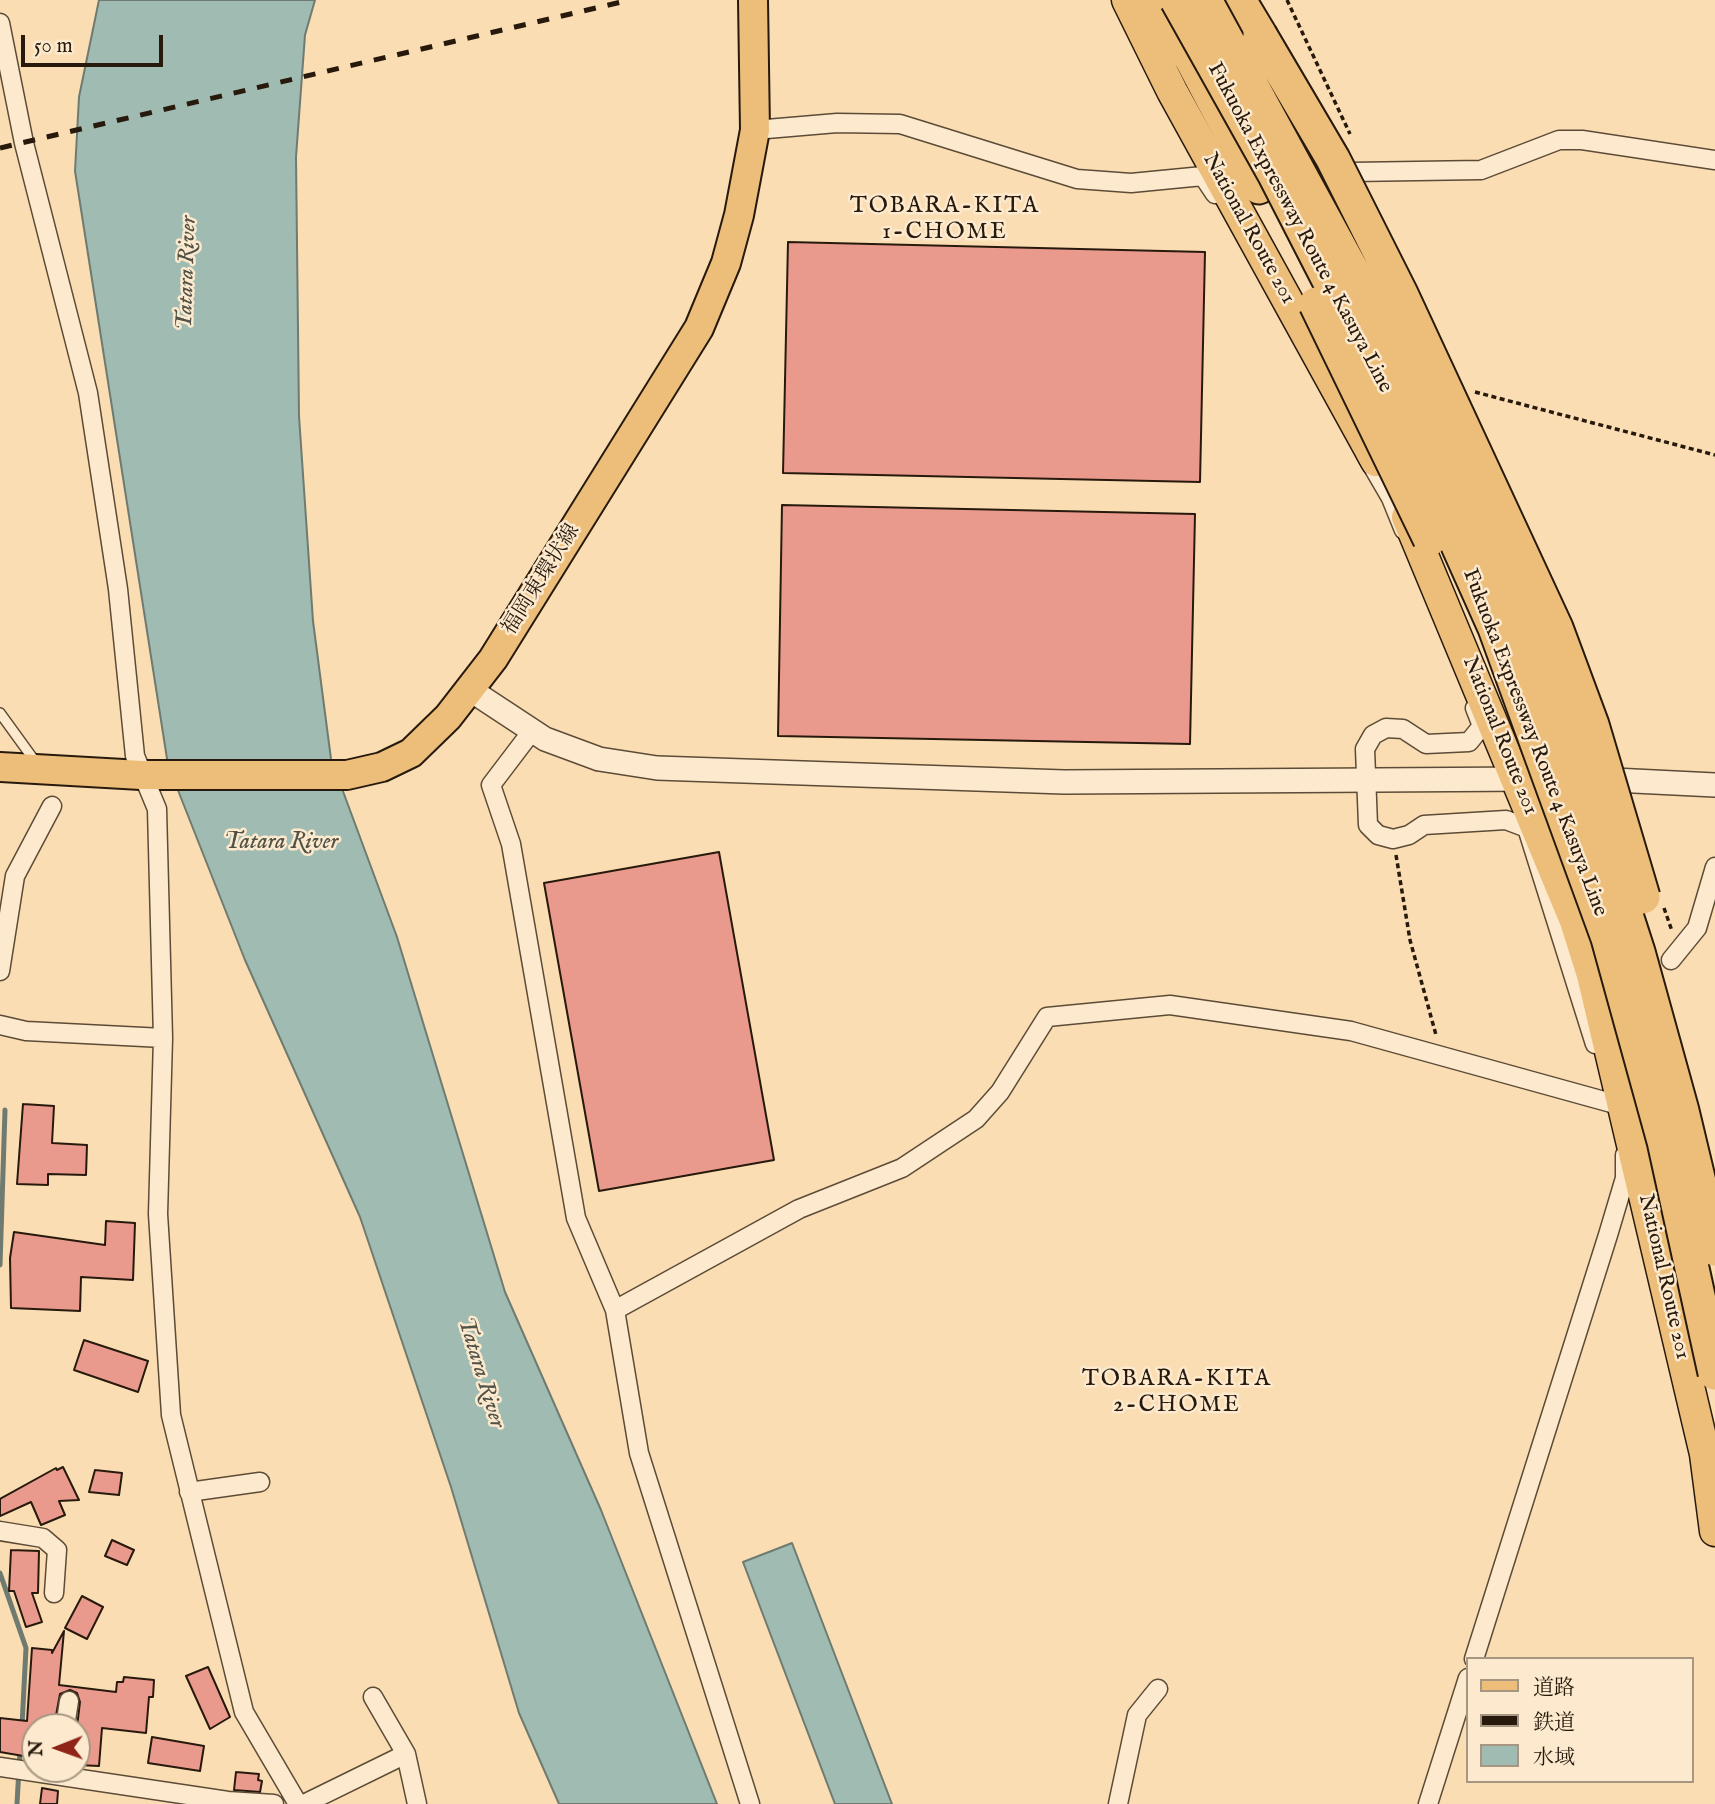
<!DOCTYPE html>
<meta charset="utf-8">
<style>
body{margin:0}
#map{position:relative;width:1715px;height:1804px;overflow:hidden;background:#faddb3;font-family:"IM FELL English","Noto Serif JP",serif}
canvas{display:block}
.legend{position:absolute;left:1466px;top:1657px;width:228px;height:126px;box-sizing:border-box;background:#fce9ce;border:2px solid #a79681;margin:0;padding:9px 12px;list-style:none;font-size:21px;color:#271a0d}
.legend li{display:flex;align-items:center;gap:14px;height:35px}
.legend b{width:35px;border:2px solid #a79681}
.north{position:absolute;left:21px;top:1713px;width:70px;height:70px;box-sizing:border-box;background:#fce9ce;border:2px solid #a79681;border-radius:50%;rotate:269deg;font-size:19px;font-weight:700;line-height:28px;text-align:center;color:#271a0d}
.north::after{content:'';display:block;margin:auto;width:24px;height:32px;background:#8f2418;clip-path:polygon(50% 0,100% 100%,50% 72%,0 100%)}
.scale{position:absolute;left:21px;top:35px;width:142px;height:32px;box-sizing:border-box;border:4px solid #271a0d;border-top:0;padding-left:9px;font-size:21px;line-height:24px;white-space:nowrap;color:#271a0d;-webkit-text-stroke:5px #fce9ce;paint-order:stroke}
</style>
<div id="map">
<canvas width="1715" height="1804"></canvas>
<ul class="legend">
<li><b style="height:9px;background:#edbe7a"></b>道路</li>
<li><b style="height:9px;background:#271a0d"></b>鉄道</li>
<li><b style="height:19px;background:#9fbbb2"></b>水域</li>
</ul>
<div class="north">N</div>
<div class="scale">50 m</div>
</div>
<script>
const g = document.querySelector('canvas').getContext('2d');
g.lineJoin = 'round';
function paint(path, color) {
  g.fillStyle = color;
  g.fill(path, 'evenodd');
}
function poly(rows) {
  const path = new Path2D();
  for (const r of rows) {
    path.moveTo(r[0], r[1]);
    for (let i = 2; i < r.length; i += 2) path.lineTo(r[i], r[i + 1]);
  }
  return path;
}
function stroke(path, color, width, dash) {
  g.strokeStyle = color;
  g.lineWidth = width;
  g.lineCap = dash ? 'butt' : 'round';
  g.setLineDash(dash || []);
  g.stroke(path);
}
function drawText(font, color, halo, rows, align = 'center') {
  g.font = font + ' "IM FELL English","Noto Serif JP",serif';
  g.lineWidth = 5;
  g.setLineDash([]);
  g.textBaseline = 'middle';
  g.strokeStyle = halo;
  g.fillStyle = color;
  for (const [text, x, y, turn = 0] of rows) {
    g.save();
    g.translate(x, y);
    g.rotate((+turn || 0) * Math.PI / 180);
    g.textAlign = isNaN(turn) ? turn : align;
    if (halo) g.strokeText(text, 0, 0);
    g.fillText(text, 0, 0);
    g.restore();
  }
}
const water = poly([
 [99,0,315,0,305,35,296,157,299,416,313,621,331,759,397,937,505,1292,601,1510,717,1804,559,1804,519,1713,451,1487,360,1217,245,960,168,765,75,171,79,97,99,0],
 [792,1543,892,1804,835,1804,743,1562,792,1543]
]);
paint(water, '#9fbbb2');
stroke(water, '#6f7b70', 2);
stroke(poly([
 [0,1265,5,1110],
 [0,1573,26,1648,22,1726],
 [17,1804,20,1750]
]), '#6f7b70', 5);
const building = poly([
 [788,242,1205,252,1200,482,783,473,788,242],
 [782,505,1195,514,1190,744,778,736,782,505],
 [719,852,774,1160,599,1191,544,883,719,852],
 [23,1104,54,1106,52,1143,87,1145,86,1175,48,1174,48,1185,17,1184,23,1104],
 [106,1221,135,1223,133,1280,81,1277,80,1311,11,1308,10,1258,14,1232,105,1245,106,1221],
 [84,1340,148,1361,138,1392,74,1370,84,1340],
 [63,1467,79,1500,59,1501,65,1515,41,1525,31,1502,0,1516,0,1499,56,1468,57,1470,63,1467],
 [95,1470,122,1473,119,1495,89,1492,95,1470],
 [112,1540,134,1550,127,1565,105,1556,112,1540],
 [11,1550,39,1551,38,1593,32,1593,42,1622,26,1627,14,1591,9,1591,11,1550],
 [82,1596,103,1607,87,1639,65,1628,82,1596],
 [64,1631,59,1685,116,1692,117,1682,123,1682,124,1677,154,1680,153,1697,149,1697,146,1733,102,1728,99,1766,78,1765,80,1729,77,1727,80,1702,77,1693,70,1690,60,1694,54,1726,35,1725,35,1758,0,1752,0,1718,27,1721,32,1648,52,1650,52,1653,64,1631],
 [208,1667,230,1717,210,1729,186,1676,208,1667],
 [152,1737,204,1746,200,1771,148,1763,152,1737],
 [236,1772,259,1774,258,1780,262,1781,260,1792,234,1790,236,1772],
 [42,1788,58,1791,57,1804,40,1804,42,1788]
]);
paint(building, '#ea9a8d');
stroke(building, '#271a0d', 2);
const service = poly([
 [0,713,37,764]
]);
const minor = poly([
 [0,23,24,143,88,393,118,589,135,756,157,809,163,1038,158,1214,171,1415,244,1712,298,1804],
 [755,130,837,123,900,124,1077,179,1131,183,1203,176,1215,194],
 [1352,172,1481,170,1559,140,1582,140,1715,160],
 [1366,455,1391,498,1404,530],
 [1475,708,1482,726,1469,742,1426,744,1403,729,1386,728,1373,735,1365,749,1368,825,1378,835,1393,839,1409,835,1424,825,1506,820,1527,828,1595,1044],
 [532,731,491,785,511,844,576,1218,615,1310,639,1453,750,1804],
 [1671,960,1697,928,1715,867],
 [0,971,15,876,52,806],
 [0,1025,26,1031,163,1038],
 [615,1310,799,1209,902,1168,976,1119,1000,1092,1047,1017,1170,1005,1351,1031,1615,1104],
 [189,1492,260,1482],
 [0,1531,43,1538,57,1550,54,1593],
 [1474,1659,1608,1235,1625,1178,1625,1155],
 [373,1697,406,1754,417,1804],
 [65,1727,69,1701],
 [0,1767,228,1801,274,1804],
 [304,1804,406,1754],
 [1118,1804,1137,1715,1158,1689],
 [1428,1804,1468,1678]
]);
const tertiary = poly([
 [469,689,545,739,599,759,657,768,1064,782,1531,779],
 [1594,779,1715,785]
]);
const primary = poly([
 [0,767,141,775,347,775,382,767,411,753,448,717,493,659,699,328,726,263,739,215,755,130,753,0]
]);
const trunk = poly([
 [1127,0,1172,91,1376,461],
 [1407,517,1575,921,1592,975,1705,1454,1715,1531]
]);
const motorway = poly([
 [1145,0,1191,58,1259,187],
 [1239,0,1260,35]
]);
stroke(service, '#5c4b36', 12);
stroke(minor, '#5c4b36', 21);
stroke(tertiary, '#5c4b36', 26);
stroke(primary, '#271a0d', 32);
stroke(trunk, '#271a0d', 33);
stroke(motorway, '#271a0d', 37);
stroke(poly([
 [1287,0,1350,134],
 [1475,392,1715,455],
 [1396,855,1410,940,1436,1035],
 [1664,908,1672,931]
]), '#271a0d', 3.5, [5, 3.5]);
stroke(service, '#fce9ce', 9);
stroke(minor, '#fce9ce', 18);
stroke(tertiary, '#fce9ce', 23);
stroke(primary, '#edbe7a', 28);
stroke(trunk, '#edbe7a', 30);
stroke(motorway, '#edbe7a', 33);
stroke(poly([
 [0,148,630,0]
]), '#271a0d', 5, [12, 12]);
const motorwayBridge = poly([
 [1177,0,1275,175,1409,436,1495,628,1608,938,1664,1141,1715,1373],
 [1205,0,1379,320,1450,468,1536,663,1595,819,1638,952,1682,1111,1715,1249],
 [1260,35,1333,159,1401,294,1556,628,1592,725,1643,897],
 [1316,304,1430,539]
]);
stroke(motorwayBridge, '#271a0d', 37, []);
stroke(motorwayBridge, '#edbe7a', 33);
drawText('21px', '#271a0d', '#fce9ce', [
 ["Fukuoka Expressway Route 4 Kasuya Line",1299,228,62],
 ["National Route 201",1248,229,61],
 ["福岡東環状線",542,580,-58],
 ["National Route 201",1499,736,68],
 ["Fukuoka Expressway Route 4 Kasuya Line",1534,743,69],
 ["National Route 201",1663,1277,77]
]);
g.letterSpacing = '2px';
drawText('23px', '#271a0d', '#fce9ce', [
 ["TOBARA-KITA",945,207],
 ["1-CHOME",945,233],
 ["TOBARA-KITA",1177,1380],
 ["2-CHOME",1177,1406]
]);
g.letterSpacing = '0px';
drawText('italic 23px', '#515247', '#fce9ce', [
 ["Tatara River",188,273,-88],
 ["Tatara River",281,843],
 ["Tatara River",480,1373,73]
]);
</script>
